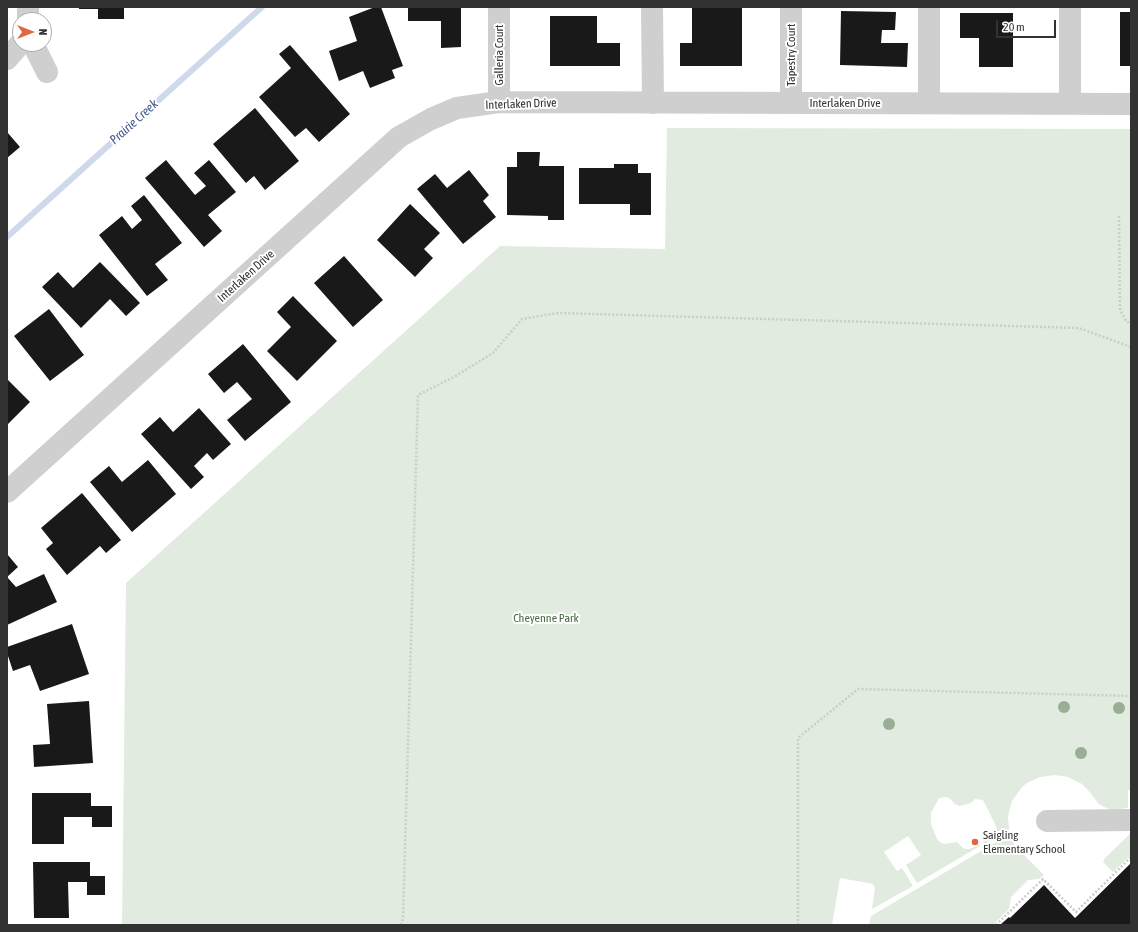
<!DOCTYPE html>
<style>
body{margin:0}
#map{position:relative;width:1138px;height:932px;overflow:hidden;background:#fff;font-family:"Asap Condensed",sans-serif}
canvas{display:block}
.frame{position:absolute;inset:0;border:8px solid #323232;pointer-events:none}
.north{position:absolute;left:12px;top:12px;width:40px;height:40px;box-sizing:border-box;background:#fff;border:1px solid #adadad;border-radius:50%;rotate:90deg;font-size:11px;font-weight:700;line-height:16px;text-align:center;color:#323232}
.north::after{content:'';display:block;margin:auto;width:14px;height:18px;background:#dc6942;clip-path:polygon(50% 0,100% 100%,50% 72%,0 100%)}
.scale{position:absolute;left:996px;top:20px;width:60px;height:18px;box-sizing:border-box;border:2px solid #323232;border-top:0;padding-left:5px;font-size:12px;line-height:14px;white-space:nowrap;color:#323232;-webkit-text-stroke:3px #fff;paint-order:stroke}
</style>
<div id="map">
<canvas width="1138" height="932"></canvas>
<div class="frame"></div>
<div class="north">N</div>
<div class="scale">20 m</div>
</div>
<script>
const g = document.querySelector('canvas').getContext('2d');
g.lineJoin = 'round';
function paint(path, color) {
  g.fillStyle = color;
  g.fill(path, 'evenodd');
}
function poly(rows) {
  const path = new Path2D();
  for (const r of rows) {
    path.moveTo(r[0], r[1]);
    for (let i = 2; i < r.length; i += 2) path.lineTo(r[i], r[i + 1]);
  }
  return path;
}
function stroke(path, color, width, dash) {
  g.strokeStyle = color;
  g.lineWidth = width;
  g.lineCap = dash ? 'butt' : 'round';
  g.setLineDash(dash || []);
  g.stroke(path);
}
function drawText(font, color, halo, rows, align = 'center') {
  g.font = font + ' "Asap Condensed",sans-serif';
  g.lineWidth = 4;
  g.setLineDash([]);
  g.textBaseline = 'middle';
  g.strokeStyle = halo;
  g.fillStyle = color;
  for (const [text, x, y, turn = 0] of rows) {
    g.save();
    g.translate(x, y);
    g.rotate((+turn || 0) * Math.PI / 180);
    g.textAlign = isNaN(turn) ? turn : align;
    if (halo) g.strokeText(text, 0, 0);
    g.fillText(text, 0, 0);
    g.restore();
  }
}
paint(poly([
 [667,128,1131,129,1131,790,1128,790,1128,808,1111,810,1102,806,1098,803,1088,790,1082,784,1068,777,1055,775,1040,777,1027,783,1022,787,1012,801,1008,816,1009,830,984,844,983,841,995,834,997,828,983,800,975,799,971,803,960,806,955,804,949,798,946,797,939,798,931,813,931,824,937,839,941,843,945,844,957,842,963,848,966,849,970,849,979,844,980,846,917,883,906,865,921,855,908,836,884,852,897,871,902,868,913,886,872,909,875,888,873,884,840,878,832,925,122,925,126,583,500,246,665,249],
 [1131,833,1131,855,1113,872,1103,862,1105,858],
 [1010,834,1014,845,1044,875,1039,879,1028,880,1011,897,1009,909,993,925,869,925,871,916]
]), '#e1ebdf');
stroke(poly([
 [7,237,262,7]
]), '#d0d8ec', 6);
paint(poly([
 [79,7,124,7,124,19,98,19,98,9,79,9],
 [375,7,381,7,403,66,392,70,395,78,370,88,363,71,339,81,329,51,357,41,349,17],
 [408,7,461,7,461,47,441,48,441,21,408,21],
 [692,7,742,7,742,66,680,66,680,43,692,43],
 [841,11,896,12,895,30,882,30,881,43,908,43,907,67,840,65],
 [1120,12,1131,12,1131,66,1120,66],
 [960,13,1013,13,1013,67,979,67,979,38,960,38],
 [550,16,597,16,597,43,620,43,620,66,550,66],
 [290,45,350,114,319,142,306,128,295,137,259,97,291,68,279,54],
 [255,108,299,161,265,190,254,176,246,183,213,144],
 [7,132,20,147,7,158],
 [517,152,540,152,539,166,564,166,564,220,548,220,548,216,507,215,507,167,517,167],
 [166,160,195,195,206,186,194,173,209,160,236,192,208,215,222,231,204,247,145,178],
 [614,164,638,164,638,173,651,173,651,215,630,215,630,204,579,204,579,168,614,168],
 [469,170,489,195,483,201,496,217,463,244,417,189,435,174,447,188],
 [144,195,182,243,155,264,168,280,147,296,99,235,122,216,132,229,142,220,131,206],
 [410,204,440,233,424,249,433,258,415,277,377,240],
 [344,256,383,300,353,327,314,283],
 [100,262,140,303,126,316,110,299,81,328,42,287,58,272,73,288],
 [293,296,337,341,297,381,267,351,291,327,277,312],
 [49,309,84,355,50,381,14,336],
 [243,344,291,402,245,441,227,420,252,399,237,382,224,393,208,374],
 [7,379,30,402,7,425],
 [199,408,231,444,213,460,207,453,194,466,204,477,191,489,141,434,160,417,173,432],
 [148,460,176,494,132,532,90,482,109,466,122,482],
 [82,493,121,540,106,553,100,546,67,575,46,549,53,543,41,528],
 [7,554,18,567,7,577,16,587,44,574,57,602,7,625],
 [72,624,89,674,40,691,30,665,13,671,7,653,7,647],
 [89,701,93,763,34,767,33,745,50,744,47,704],
 [32,793,91,793,91,806,112,806,112,827,92,827,92,817,64,817,64,844,32,844],
 [33,862,90,862,90,876,105,876,105,895,87,895,87,882,68,882,69,918,34,918],
 [1131,863,1131,925,1000,925,1009,917,1010,918,1044,885,1075,918]
]), '#191919');
stroke(poly([
 [1119,216,1120,310,1126,321,1131,324],
 [401,925,403,918,418,395,454,377,493,353,522,319,558,313,1079,328,1131,347],
 [798,925,798,738,858,689,1131,696],
 [996,925,1043,879,1076,912,1131,857]
]), '#ccc', 2.5, [2, 2]);
stroke(poly([
 [652,7,653,103],
 [28,20,28,7],
 [33,44,47,72],
 [7,59,20,44],
 [499,102,499,7],
 [791,103,791,7],
 [929,103,929,7],
 [1070,103,1070,7],
 [7,492,399,137,431,119,457,108,499,102,1131,104],
 [1047,821,1131,820]
]), '#cfcfcf', 22);
g.fillStyle = '#9aae96';
for (const [x, y] of [
 [1064,707],
 [1119,708],
 [889,724],
 [1081,753]
]) {
  g.beginPath();
  g.arc(x, y, 6, 0, 2 * Math.PI);
  g.fill();
}
for (const [x, y, r, color] of [
 [975,842,4,"#dc6942"]
]) {
  const dot = new Path2D();
  dot.arc(x, y, r, 0, 2 * Math.PI);
  g.fillStyle = color;
  g.fill(dot);
  stroke(dot, '#fff', 1.5);
}
drawText('12px', '#323232', '#fff', [
 ["Galleria Court",499,55,-90],
 ["Tapestry Court",791,55,-90],
 ["Interlaken Drive",845,103],
 ["Interlaken Drive",521,104,-2],
 ["Interlaken Drive",246,276,-42]
]);
drawText('12px', '#476c41', '#fff', [
 ["Cheyenne Park",546,618]
]);
drawText('12px', '#323232', '#fff', [
 ["Saigling",983,835],
 ["Elementary School",983,849]
], 'left');
drawText('italic 13px', '#445a91', '#fff', [
 ["Prairie Creek",134,122,-42]
]);
</script>
